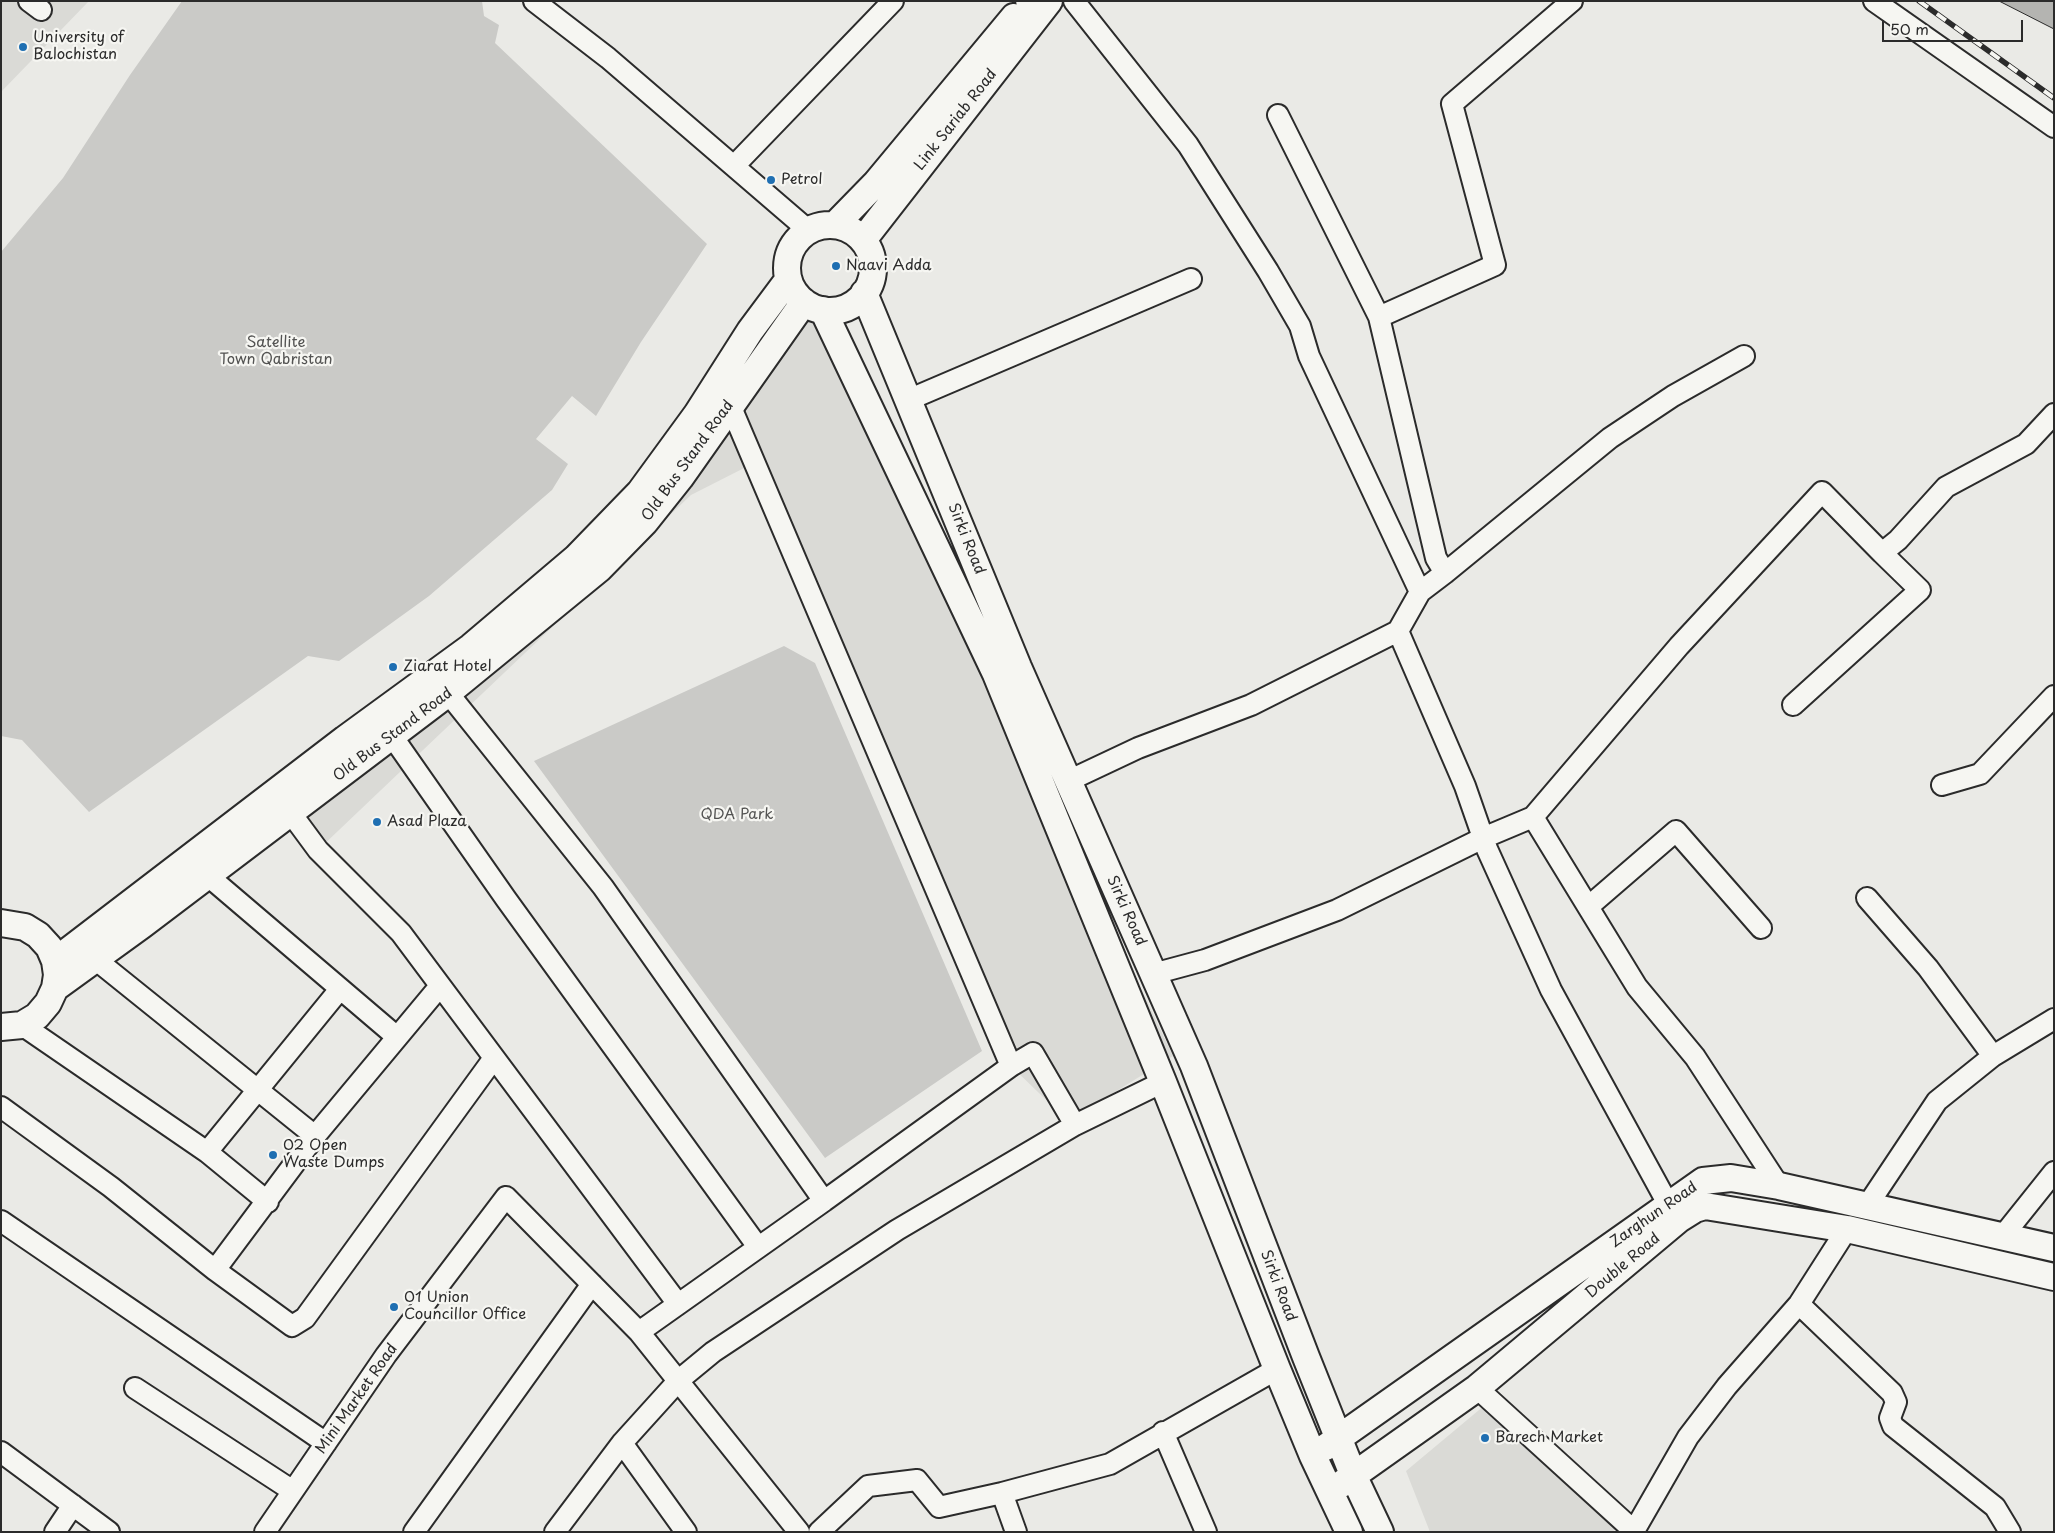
<!DOCTYPE html>
<style>
body{margin:0}
#map{position:relative;width:2055px;height:1533px;overflow:hidden;background:#eaeae6;font-family:"Playpen Sans",sans-serif}
canvas{display:block}
.frame{position:absolute;inset:0;border:2px solid #2b2b2b;pointer-events:none}
.scale{position:absolute;left:1882px;top:20px;width:141px;height:22px;box-sizing:border-box;border:2px solid #2b2b2b;border-top:0;padding-left:6px;font-size:15px;line-height:18px;white-space:nowrap;color:#2b2b2b;-webkit-text-stroke:4px #f6f6f2;paint-order:stroke}
</style>
<div id="map">
<canvas width="2055" height="1533"></canvas>
<div class="frame"></div>
<div class="scale">50 m</div>
</div>
<script>
const g = document.querySelector('canvas').getContext('2d');
g.lineJoin = 'round';
function paint(path, color) {
  g.fillStyle = color;
  g.fill(path, 'evenodd');
}
function poly(rows) {
  const path = new Path2D();
  for (const r of rows) {
    if (r.length === 3) {
      path.moveTo(r[0] + r[2], r[1]);
      path.arc(r[0], r[1], r[2], 0, 2 * Math.PI);
      continue;
    }
    path.moveTo(r[0], r[1]);
    for (let i = 2; i < r.length; i += 2) path.lineTo(r[i], r[i + 1]);
  }
  return path;
}
function stroke(path, color, width, dash) {
  g.strokeStyle = color;
  g.lineWidth = width;
  g.lineCap = dash ? 'butt' : 'round';
  g.setLineDash(dash || []);
  g.stroke(path);
}
function drawText(font, color, halo, rows, align = 'center') {
  g.font = font + ' "Playpen Sans",sans-serif';
  g.lineWidth = 4.5;
  g.setLineDash([]);
  g.textBaseline = 'middle';
  g.strokeStyle = halo;
  g.fillStyle = color;
  for (const [text, x, y, turn = 0] of rows) {
    g.save();
    g.translate(x, y);
    g.rotate((+turn || 0) * Math.PI / 180);
    g.textAlign = isNaN(turn) ? turn : align;
    if (halo) g.strokeText(text, 0, 0);
    g.fillText(text, 0, 0);
    g.restore();
  }
}
paint(poly([
 [1,1,89,1,1,92],
 [804,305,820,312,1173,1056,1068,1121,1011,1066,754,463,691,495,318,850,290,812,448,693],
 [1485,1405,1624,1522,1612,1532,1430,1532,1406,1471]
]), '#dadad6');
paint(poly([
 [182,1,482,1,484,16,499,25,495,43,707,244,641,342,596,416,572,396,536,439,568,464,552,490,429,596,339,661,308,656,89,812,22,740,1,736,1,252,63,178,130,75],
 [784,646,815,663,982,1051,825,1158,534,761]
]), '#cacac7');
const building = poly([
 [1999,1,2054,1,2054,29,1999,1]
]);
paint(building, '#b4b4b1');
stroke(building, '#2b2b2b', 1);
const minor = poly([
 [29,1,41,10],
 [534,1,608,58,808,230],
 [1026,1,1027,2],
 [1074,1,1188,145,1268,271,1300,326,1309,356,1420,592],
 [1874,1,2054,127],
 [1278,115,1379,317,1436,558,1445,573],
 [734,166,893,1],
 [1379,317,1495,265,1452,104,1572,1],
 [908,400,1191,279],
 [730,405,1011,1066],
 [1398,631,1465,786,1487,849,1551,990,1668,1204,1678,1217],
 [448,693,603,887,824,1201,1011,1066,1033,1053,1075,1125],
 [1793,705,1920,590,1882,553],
 [392,736,506,899,758,1247],
 [1068,781,1138,748,1251,705,1398,631,1420,592,1445,573,1610,438,1673,396,1744,356],
 [1942,785,1980,774,2054,696],
 [290,812,318,850,401,933,678,1304],
 [207,875,397,1037],
 [1867,898,1928,968,1993,1056],
 [1588,907,1676,831,1761,928],
 [95,959,315,1136],
 [1153,974,1205,960,1337,910,1483,838,1533,817],
 [22,1025,207,1152,268,1202],
 [1,1107,111,1187,215,1270,292,1326,305,1318,494,1058],
 [207,1152,340,989],
 [1779,1186,1695,1057,1637,987,1533,817,1679,646,1822,492,1882,553,1898,540,1946,487,2026,444,2054,414],
 [1867,1206,1937,1101,1993,1056,2054,1019],
 [1,1221,326,1443],
 [2002,1237,2054,1172],
 [215,1270,315,1136,440,986],
 [1799,1304,1892,1393,1896,1402,1890,1418,1893,1426,1995,1507,2010,1532],
 [639,1332,824,1201],
 [135,1388,293,1491],
 [1477,1388,1634,1531,1688,1437,1727,1386,1799,1304,1847,1229],
 [1163,1432,1206,1532],
 [622,1443,686,1532],
 [1,1452,109,1532],
 [1002,1493,1016,1532],
 [55,1532,73,1505],
 [265,1532,386,1355,506,1197,639,1332,799,1532],
 [414,1532,592,1284],
 [555,1532,622,1443,679,1380,713,1352,897,1230,1075,1125,1163,1082],
 [819,1532,868,1486,917,1480,939,1507,1002,1493,1110,1464,1277,1369]
]);
const major = poly([
 [835,225,876,183,1014,17],
 [830,268,43],
 [863,240,1049,1],
 [864,293,1018,667,1194,1066,1306,1357,1354,1477,1380,1532],
 [823,310,996,674,1163,1082,1277,1369,1313,1456,1349,1532],
 [1,923,25,927,38,935,49,947,55,961,57,975,55,988,48,1003,37,1016,22,1025,1,1027],
 [55,961,345,739,471,647,576,558,640,492,697,414,750,331,788,280],
 [55,988,142,925,439,700,599,569,645,522,680,478,804,302],
 [1326,1447,1703,1181,1731,1178,1779,1186,2054,1248],
 [1340,1485,1477,1388,1679,1219,1695,1209,1705,1206,1847,1229,2054,1277]
]);
stroke(minor, '#2b2b2b', 24);
stroke(major, '#2b2b2b', 30);
stroke(minor, '#f6f6f2', 20);
stroke(major, '#f6f6f2', 26);
const rail = poly([
 [1919,1,2054,98]
]);
stroke(rail, '#2b2b2b', 5.5);
stroke(rail, '#f6f6f2', 4, [11]);
for (const [x, y, r, color] of [
 [23,47,5,"#1f6fb2"],
 [771,180,5,"#1f6fb2"],
 [836,266,5,"#1f6fb2"],
 [393,667,5,"#1f6fb2"],
 [377,822,5,"#1f6fb2"],
 [273,1155,5,"#1f6fb2"],
 [394,1307,5,"#1f6fb2"],
 [1485,1438,5,"#1f6fb2"]
]) {
  const dot = new Path2D();
  dot.arc(x, y, r, 0, 2 * Math.PI);
  g.fillStyle = color;
  g.fill(dot);
  stroke(dot, '#f6f6f2', 2);
}
drawText('15px', '#2b2b2b', '#f6f6f2', [
 ["University of",33,38],
 ["Balochistan",33,55],
 ["Petrol",781,180],
 ["Naavi Adda",846,266],
 ["Ziarat Hotel",403,667],
 ["Asad Plaza",387,822],
 ["02 Open",283,1146],
 ["Waste Dumps",283,1163],
 ["01 Union",404,1298],
 ["Councillor Office",404,1315],
 ["Barech Market",1495,1438]
], 'left');
drawText('15px', '#2b2b2b', '#f6f6f2', [
 ["Link Sariab Road",956,120,-52],
 ["Old Bus Stand Road",688,461,-54],
 ["Sirki Road",966,539,68],
 ["Old Bus Stand Road",393,735,-37],
 ["Sirki Road",1126,911,66],
 ["Zarghun Road",1654,1215,-35],
 ["Double Road",1623,1266,-40],
 ["Sirki Road",1278,1286,69],
 ["Mini Market Road",357,1399,-55]
]);
drawText('15px', '#535352', '#f6f6f2', [
 ["Satellite",276,343],
 ["Town Qabristan",276,360],
 ["QDA Park",737,815]
]);
</script>
